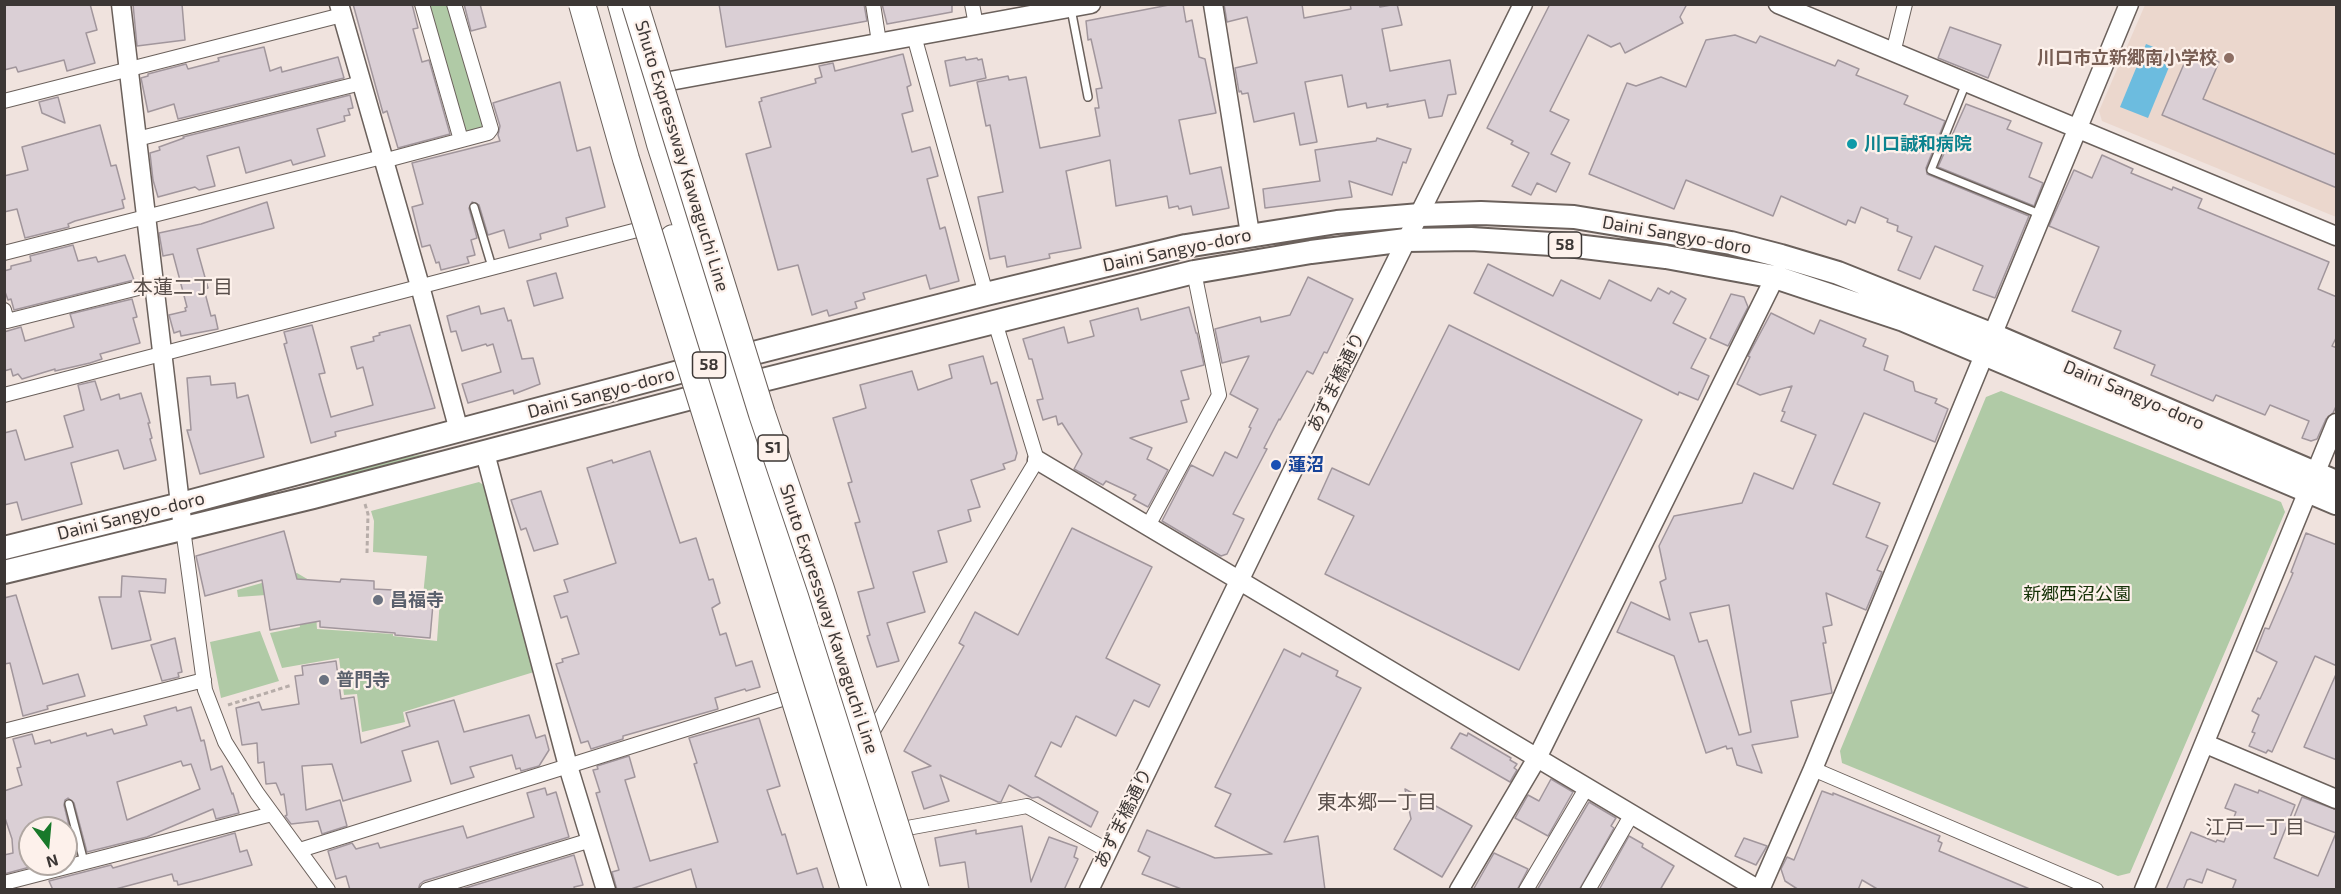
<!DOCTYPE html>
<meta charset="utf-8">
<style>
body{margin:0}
#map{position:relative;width:2341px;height:894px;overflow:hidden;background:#f0e3de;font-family:"Exo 2",sans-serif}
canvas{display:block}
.frame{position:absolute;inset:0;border:6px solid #3c3735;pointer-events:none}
.north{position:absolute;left:18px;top:816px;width:60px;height:60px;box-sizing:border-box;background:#fdf1eb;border:2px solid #b0a7a2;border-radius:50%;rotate:164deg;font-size:16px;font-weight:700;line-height:24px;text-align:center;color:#3c3735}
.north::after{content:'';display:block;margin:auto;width:21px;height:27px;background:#18792a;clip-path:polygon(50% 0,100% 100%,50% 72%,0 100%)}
</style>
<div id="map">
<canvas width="2341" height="894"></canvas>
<div class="frame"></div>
<div class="north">N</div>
</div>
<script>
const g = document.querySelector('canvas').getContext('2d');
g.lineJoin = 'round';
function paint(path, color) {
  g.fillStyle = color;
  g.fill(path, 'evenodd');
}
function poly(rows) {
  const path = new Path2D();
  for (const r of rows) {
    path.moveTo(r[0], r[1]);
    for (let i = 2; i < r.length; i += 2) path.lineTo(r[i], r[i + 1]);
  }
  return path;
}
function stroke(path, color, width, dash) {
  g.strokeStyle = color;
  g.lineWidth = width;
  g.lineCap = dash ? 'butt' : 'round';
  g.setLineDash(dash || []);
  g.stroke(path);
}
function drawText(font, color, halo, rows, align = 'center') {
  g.font = font + ' "Exo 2","Noto Sans JP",sans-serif';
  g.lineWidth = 4.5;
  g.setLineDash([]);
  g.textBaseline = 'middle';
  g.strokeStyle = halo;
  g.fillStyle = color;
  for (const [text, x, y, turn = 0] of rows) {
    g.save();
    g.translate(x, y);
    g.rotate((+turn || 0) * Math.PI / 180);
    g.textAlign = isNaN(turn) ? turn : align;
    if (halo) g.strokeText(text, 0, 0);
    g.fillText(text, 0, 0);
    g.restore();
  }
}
paint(poly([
 [2145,5,2336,5,2336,217,2102,121,2099,111]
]), '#ebd7cd');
paint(poly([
 [429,5,448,5,483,125,481,130,469,133,465,130],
 [2001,391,2281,502,2285,512,2130,873,2118,876,1842,763,1840,751,1986,397],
 [438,452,439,454,322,485,319,480,320,477,374,462],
 [479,482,485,486,534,672,403,712,405,722,362,732,357,694,344,695,339,658,282,668,270,633,300,627,294,593,238,597,237,590,297,573,314,583,317,629,393,634,393,636,437,641,440,599,423,596,427,556,373,552,374,521,371,511],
 [260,631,279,681,221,698,210,642]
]), '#b0caa6');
paint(poly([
 [2146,44,2174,55,2148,118,2120,107]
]), '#6cbcdf');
const building = poly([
 [11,4,90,4,97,30,86,33,95,63,67,71,64,60,18,72,16,67,4,70,4,6,11,4],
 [133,4,182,4,185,40,137,46,133,4],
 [353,4,412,4,418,28,413,29,422,62,429,60,450,134,398,148,387,111,383,113,353,4],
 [464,4,480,4,486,27,471,31,464,4],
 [719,4,864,4,867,21,726,47,719,4],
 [882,4,952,4,952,12,887,24,882,4],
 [1174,4,1183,4,1186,22,1192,20,1199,57,1205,59,1216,113,1179,120,1190,174,1221,167,1229,208,1193,215,1191,206,1179,209,1178,206,1169,208,1167,196,1116,206,1110,160,1066,171,1081,248,1049,254,1050,258,1007,267,1005,256,990,259,978,197,1003,192,990,125,986,126,977,82,1008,76,1009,80,1026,77,1040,148,1100,136,1095,108,1099,108,1096,89,1102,88,1091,39,1088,40,1086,21,1174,4],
 [1224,4,1302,4,1304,18,1351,9,1350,4,1379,4,1380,7,1397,4,1402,25,1382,29,1390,71,1450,60,1456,94,1448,95,1442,116,1429,118,1425,100,1387,107,1388,104,1367,108,1366,103,1348,107,1342,75,1305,82,1317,142,1300,145,1294,113,1254,122,1248,93,1242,94,1241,91,1239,92,1235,68,1257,63,1247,17,1227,22,1224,4],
 [1550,4,1687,4,1680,17,1683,23,1625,53,1620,43,1611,47,1588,35,1550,111,1569,120,1551,154,1570,163,1556,192,1537,183,1531,195,1512,186,1529,153,1511,144,1513,141,1487,128,1550,4],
 [1950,27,2001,45,1988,78,1938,58,1950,27],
 [1735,35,1756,43,1760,36,1835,66,1838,60,1859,69,1856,75,1908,96,1904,104,1945,121,1926,168,1927,174,2029,216,1995,298,1973,290,1983,266,1935,246,1920,279,1898,270,1912,237,1897,231,1898,226,1887,222,1888,219,1861,207,1855,223,1848,220,1846,225,1781,196,1773,216,1686,180,1674,209,1589,174,1627,83,1636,86,1661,77,1686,87,1706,40,1735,35],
 [264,47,270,71,281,67,282,72,338,57,344,78,178,119,174,104,148,112,141,78,148,76,148,74,186,64,188,69,219,61,218,58,264,47],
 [2190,50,2219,62,2203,99,2337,155,2337,188,2162,115,2190,50],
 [903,54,911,85,907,87,913,111,902,114,912,152,930,147,938,176,927,179,940,229,945,227,959,281,930,289,926,275,863,293,865,299,855,302,857,308,829,316,827,310,812,315,798,265,778,270,746,154,771,147,759,102,762,101,761,98,816,83,815,79,822,77,819,66,833,63,835,71,903,54],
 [965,57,966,60,977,58,978,60,982,59,986,78,950,86,945,61,965,57],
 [560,82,577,151,590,147,605,207,566,218,568,226,540,234,541,239,509,248,504,230,488,235,479,205,472,202,469,208,477,238,471,240,475,255,467,257,469,263,441,270,439,262,436,263,430,245,422,247,412,207,423,204,412,163,500,141,498,135,500,126,493,103,560,82],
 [350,95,353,108,348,109,350,115,344,116,345,121,317,129,325,156,293,165,291,160,246,173,239,147,207,156,215,186,199,190,195,187,158,197,153,180,150,153,160,150,159,147,184,138,183,137,350,95],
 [58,97,65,123,42,113,39,102,58,97],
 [1966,104,2011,121,2007,129,2042,143,2029,177,2043,183,2034,206,1938,167,1966,104],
 [100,125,111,166,116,165,125,199,122,200,124,208,75,221,68,224,69,227,25,238,17,209,4,212,4,176,28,170,22,147,100,125],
 [1377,138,1411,149,1406,163,1403,162,1392,195,1349,181,1352,197,1265,208,1263,189,1320,181,1315,150,1376,141,1377,138],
 [2102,155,2133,169,2131,173,2172,190,2173,187,2202,199,2198,208,2329,262,2318,289,2337,297,2337,336,2332,346,2337,348,2337,404,2333,413,2326,419,2317,439,2311,441,2302,438,2309,421,2270,405,2265,415,2216,395,2213,401,2151,375,2155,365,2114,348,2121,331,2072,311,2099,247,2049,226,2074,170,2092,178,2102,155],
 [267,202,274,228,197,249,208,288,204,289,211,316,215,315,218,329,181,336,180,331,174,333,169,315,186,311,185,308,187,307,173,254,163,256,159,233,201,224,267,202],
 [73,245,78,261,96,257,98,262,125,255,134,280,14,310,11,299,8,300,4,289,4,271,11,269,11,266,31,261,30,256,73,245],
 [1488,264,1553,296,1561,280,1600,299,1609,280,1651,301,1658,288,1669,294,1671,291,1686,299,1673,323,1706,339,1691,368,1709,376,1698,400,1679,392,1678,395,1474,293,1488,264],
 [556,273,563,298,534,306,527,281,556,273],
 [1308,277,1353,299,1327,353,1324,352,1313,374,1307,371,1280,420,1279,419,1264,448,1267,449,1233,514,1244,519,1227,554,1221,556,1162,521,1191,465,1213,476,1225,452,1237,458,1251,428,1249,427,1258,409,1230,394,1249,356,1222,363,1215,329,1260,317,1261,322,1290,315,1308,277],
 [1731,294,1744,297,1748,307,1728,346,1710,338,1731,294],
 [132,299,137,317,133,318,140,343,100,354,102,359,90,363,55,371,55,369,22,379,18,374,13,376,11,369,4,371,4,332,21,327,25,341,74,327,70,314,132,299],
 [479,306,481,314,504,308,508,321,511,320,522,359,533,358,540,384,514,394,513,390,468,403,462,384,501,372,493,344,487,346,486,344,462,351,456,331,451,332,447,316,479,306],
 [1189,307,1196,333,1197,333,1204,365,1181,371,1189,399,1181,401,1187,422,1130,438,1152,448,1147,459,1168,470,1148,507,1133,499,1136,495,1106,481,1103,485,1074,469,1082,454,1062,423,1058,425,1056,416,1043,420,1037,400,1043,399,1032,359,1029,359,1023,339,1064,327,1068,343,1094,336,1090,321,1138,308,1141,320,1189,307],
 [1771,313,1814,334,1820,320,1866,339,1863,346,1888,356,1884,370,1913,382,1915,391,1937,399,1935,403,1948,409,1935,442,1864,413,1833,484,1880,503,1866,537,1888,546,1877,570,1882,572,1866,610,1826,593,1832,625,1823,627,1826,643,1823,643,1832,693,1791,701,1798,737,1752,745,1762,773,1737,765,1732,748,1727,749,1726,746,1706,753,1674,656,1617,632,1631,602,1670,620,1660,582,1666,579,1659,546,1674,516,1742,503,1754,473,1793,489,1816,435,1781,421,1785,412,1782,411,1792,386,1760,395,1737,384,1750,357,1748,356,1771,313],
 [1729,605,1751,732,1739,735,1707,640,1699,642,1690,613,1729,605],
 [312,325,325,373,319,374,331,417,373,405,363,367,357,369,351,347,374,341,373,337,380,335,379,333,410,325,435,408,335,432,336,436,311,443,284,344,287,343,284,332,312,325],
 [1449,325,1642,420,1519,670,1325,574,1354,516,1318,499,1332,468,1369,485,1449,325],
 [983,356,991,384,997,382,1017,453,1015,460,1003,464,1005,469,971,480,980,507,968,510,971,521,938,531,947,562,913,572,925,612,887,623,899,661,877,667,867,636,870,635,858,592,874,588,855,523,860,522,848,483,852,482,833,418,866,408,860,385,912,371,918,390,952,378,949,365,983,356],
 [210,376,211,385,235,383,237,398,248,395,264,457,200,474,187,430,191,430,187,378,210,376],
 [95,381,101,400,119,394,120,399,141,393,150,423,148,423,152,438,150,439,156,460,124,469,118,450,71,463,82,504,22,520,17,502,4,505,4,433,16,430,25,460,73,447,64,416,84,410,78,385,95,381],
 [650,451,680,543,696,538,709,580,713,579,720,603,712,608,720,635,726,633,736,666,752,661,760,687,746,691,745,689,715,698,718,709,623,736,623,739,591,749,588,741,581,743,556,664,563,662,562,659,579,654,567,616,561,618,554,596,568,592,564,580,616,563,587,468,612,460,613,463,650,451],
 [541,491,558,544,534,551,526,528,521,530,511,500,541,491],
 [1072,528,1152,567,1106,658,1160,685,1149,707,1134,700,1116,736,1076,716,1061,747,1051,742,1035,776,1098,812,1091,827,1038,797,1032,798,1009,785,1001,802,998,802,940,775,949,801,924,809,912,772,931,766,904,751,964,646,959,643,975,612,1018,635,1072,528],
 [284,531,297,579,340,582,341,579,374,581,374,589,393,590,393,597,421,599,421,603,433,604,430,638,395,635,395,633,320,627,320,621,270,630,262,580,205,596,196,556,284,531],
 [2306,533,2337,545,2337,666,2315,656,2272,752,2268,750,2266,753,2249,746,2255,733,2252,732,2259,715,2252,711,2258,698,2260,699,2277,662,2256,651,2265,628,2269,629,2293,573,2291,572,2306,533],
 [122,576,166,579,165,593,139,591,151,640,112,649,99,597,121,597,122,576],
 [16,595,43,684,78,674,85,696,47,706,48,709,23,716,10,663,4,664,4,598,16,595],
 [175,638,182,672,178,673,179,677,162,681,151,645,175,638],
 [1284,649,1300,657,1302,653,1338,671,1336,676,1361,688,1284,842,1318,836,1325,890,1184,890,1142,874,1150,857,1138,851,1147,830,1215,858,1272,854,1215,826,1231,794,1215,787,1284,649],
 [336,661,341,699,354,697,361,743,410,726,406,713,454,700,464,732,529,715,536,738,545,735,549,750,539,766,521,771,520,768,516,769,512,755,470,767,474,777,451,784,438,741,402,751,411,781,343,801,332,764,302,766,306,810,340,800,347,826,322,834,318,821,291,824,285,816,287,815,284,794,281,795,276,783,266,784,264,762,258,763,257,743,242,745,236,708,259,702,262,710,299,704,295,676,303,675,302,666,336,661],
 [2337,672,2337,760,2304,747,2337,672],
 [176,707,177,711,191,707,201,741,204,740,211,770,222,766,232,794,233,793,239,813,216,819,213,809,147,837,87,852,74,803,68,798,65,800,64,805,76,855,66,858,66,828,30,828,30,834,27,835,30,850,30,867,4,874,4,855,13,853,12,839,4,815,4,791,22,785,17,768,21,767,13,739,32,734,35,744,50,740,51,743,86,733,87,736,112,729,114,734,147,725,144,716,176,707],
 [181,761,183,766,191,764,200,789,127,820,117,782,181,761],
 [759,718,780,786,767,790,782,835,785,834,797,874,817,868,824,890,697,890,691,869,628,890,617,890,612,872,619,870,596,793,600,792,593,770,598,769,597,766,629,756,635,777,625,780,650,861,718,842,694,764,697,763,689,738,759,718],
 [1460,733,1467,736,1468,733,1511,758,1510,760,1517,764,1514,768,1517,770,1510,782,1451,748,1460,733],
 [1551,779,1573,792,1548,836,1515,818,1528,795,1539,801,1551,779],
 [2235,784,2258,793,2259,790,2295,805,2274,858,2318,876,2336,833,2294,817,2302,797,2337,810,2337,890,2232,890,2236,880,2207,869,2202,883,2190,879,2187,880,2183,890,2166,890,2191,832,2216,842,2217,840,2224,842,2236,812,2225,808,2235,784],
 [545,788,547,795,556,792,569,837,424,881,420,884,418,890,350,890,346,876,336,879,328,851,352,843,356,849,378,843,380,848,463,826,467,838,534,817,527,793,545,788],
 [1405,789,1472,826,1442,877,1394,849,1411,819,1405,789],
 [1822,791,1833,795,1833,793,1940,836,1938,841,1942,843,1939,851,2032,890,1879,890,1862,880,1858,890,1799,890,1785,881,1781,869,1787,857,1794,860,1822,791],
 [1589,802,1616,818,1611,826,1614,828,1579,890,1537,890,1589,802],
 [1022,826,1031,882,1049,837,1077,847,1074,857,1078,859,1064,890,969,890,965,862,940,866,935,838,976,830,976,834,1022,826],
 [235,833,240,852,247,850,252,865,202,879,178,885,177,881,174,881,172,874,112,890,53,890,49,881,111,865,113,868,235,833],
 [1629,836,1643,844,1642,847,1674,866,1660,890,1599,890,1629,836],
 [1744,838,1767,846,1756,865,1735,856,1744,838],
 [1494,853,1528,869,1517,890,1473,890,1494,853],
 [574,855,583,885,574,887,575,890,459,890,574,855]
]);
paint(building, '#dacfd5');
stroke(building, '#a1969c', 1.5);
const service = poly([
 [1071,9,1088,97],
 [1966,83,1931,170,2042,215],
 [474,207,492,267],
 [69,804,84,862]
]);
const minor = poly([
 [422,4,461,140],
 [873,4,879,42],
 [972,4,976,25],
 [914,36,986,294],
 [1893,53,1905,4],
 [4,101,342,15],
 [137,139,361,83],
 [383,161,488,133,491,129,454,4],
 [4,253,382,157],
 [4,310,7,321,154,284],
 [4,395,641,229],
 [1148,526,1219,395,1194,272],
 [183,529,205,690,225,742,257,793,328,890],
 [4,731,204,680],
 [871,734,1037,460,995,322],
 [1813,769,2096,890],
 [902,829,1027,806,1107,850],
 [300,850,785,698],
 [4,883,272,814],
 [427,890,591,840],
 [1526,890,1587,787],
 [1588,890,1632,814]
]);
const tertiary = poly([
 [121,4,183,529],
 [339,4,420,286,459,431],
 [1213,4,1250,234],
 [1778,4,2336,236],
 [670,81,1091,4],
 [485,453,568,766,606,890],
 [1037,460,1759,890],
 [2206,744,2336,799],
 [1089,890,1292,472,1523,4],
 [1459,890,1537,758,1775,277],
 [1760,890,1813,769,2129,4],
 [2144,890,2336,423]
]);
const primary = poly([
 [4,548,181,504,683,371,986,294,1186,246,1337,222,1420,215,1481,213,1574,217,1731,243,1781,256,1838,273,1993,335,2336,482],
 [4,572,313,497,691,398,1194,272,1311,252,1406,240,1471,239,1568,245,1666,257,1775,277,1904,320,2336,503]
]);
const motorway = poly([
 [621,4,660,144,802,585,896,890],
 [673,238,716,391,839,792,872,890]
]);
stroke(service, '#6b615c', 10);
stroke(minor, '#6b615c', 16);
stroke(tertiary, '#6b615c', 21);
stroke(primary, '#6b615c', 26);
stroke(motorway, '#6b615c', 28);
stroke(poly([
 [365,504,368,514,367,553],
 [228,705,292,685]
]), '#b7ada9', 3, [4.5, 3]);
stroke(service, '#fff', 7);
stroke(minor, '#fff', 14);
stroke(tertiary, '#fff', 18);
stroke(primary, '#fff', 22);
stroke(motorway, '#fff', 26);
const motorwayBridge = poly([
 [582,4,626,159,854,890],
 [635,4,762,414,821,589,916,890]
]);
stroke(motorwayBridge, '#6b615c', 28, []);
stroke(motorwayBridge, '#fff', 26);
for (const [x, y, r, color] of [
 [2229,58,6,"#8d6e63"],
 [1852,144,6,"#0f9aa8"],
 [1276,465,6,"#1a4fb4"],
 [378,600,6,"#6b7280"],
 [324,680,6,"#6b7280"]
]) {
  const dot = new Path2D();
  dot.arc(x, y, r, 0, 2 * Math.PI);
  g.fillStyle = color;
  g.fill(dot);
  stroke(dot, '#fdf1eb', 2);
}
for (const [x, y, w] of [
 [1565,245,33],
 [709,365,33],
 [773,448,30]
]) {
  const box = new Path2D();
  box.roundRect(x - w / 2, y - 13, w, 26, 4.5);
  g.fillStyle = '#fdf1eb';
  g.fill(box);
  stroke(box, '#3c3735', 1.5);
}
drawText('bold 16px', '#3c3735', null, [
 ["58",1565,245],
 ["58",709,365],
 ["S1",773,448]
]);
drawText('bold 18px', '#785e54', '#fdf1eb', [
 ["川口市立新郷南小学校",2217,58]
], 'right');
drawText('bold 18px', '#0d838f', '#fdf1eb', [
 ["川口誠和病院",1864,144]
], 'left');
drawText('18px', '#3c3735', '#fdf1eb', [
 ["Shuto Expressway Kawaguchi Line",682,156,73],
 ["Daini Sangyo-doro",1677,235,10],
 ["Daini Sangyo-doro",1177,250,-12],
 ["あずま橋通り",1336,382,-64],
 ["Daini Sangyo-doro",601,393,-15],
 ["Daini Sangyo-doro",2134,395,23],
 ["Daini Sangyo-doro",131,516,-14],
 ["Shuto Expressway Kawaguchi Line",829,619,72],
 ["あずま橋通り",1123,818,-64]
]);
drawText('bold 18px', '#164399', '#fdf1eb', [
 ["蓮沼",1288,465]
], 'left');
drawText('18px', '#153107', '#fdf1eb', [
 ["新郷西沼公園",2077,594]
]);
drawText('bold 18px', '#5b616d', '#fdf1eb', [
 ["昌福寺",390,600],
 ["普門寺",336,680]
], 'left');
drawText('20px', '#594f4b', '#fdf1eb', [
 ["本蓮二丁目",183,287],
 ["東本郷一丁目",1377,802],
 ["江戸一丁目",2255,827]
]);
</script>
